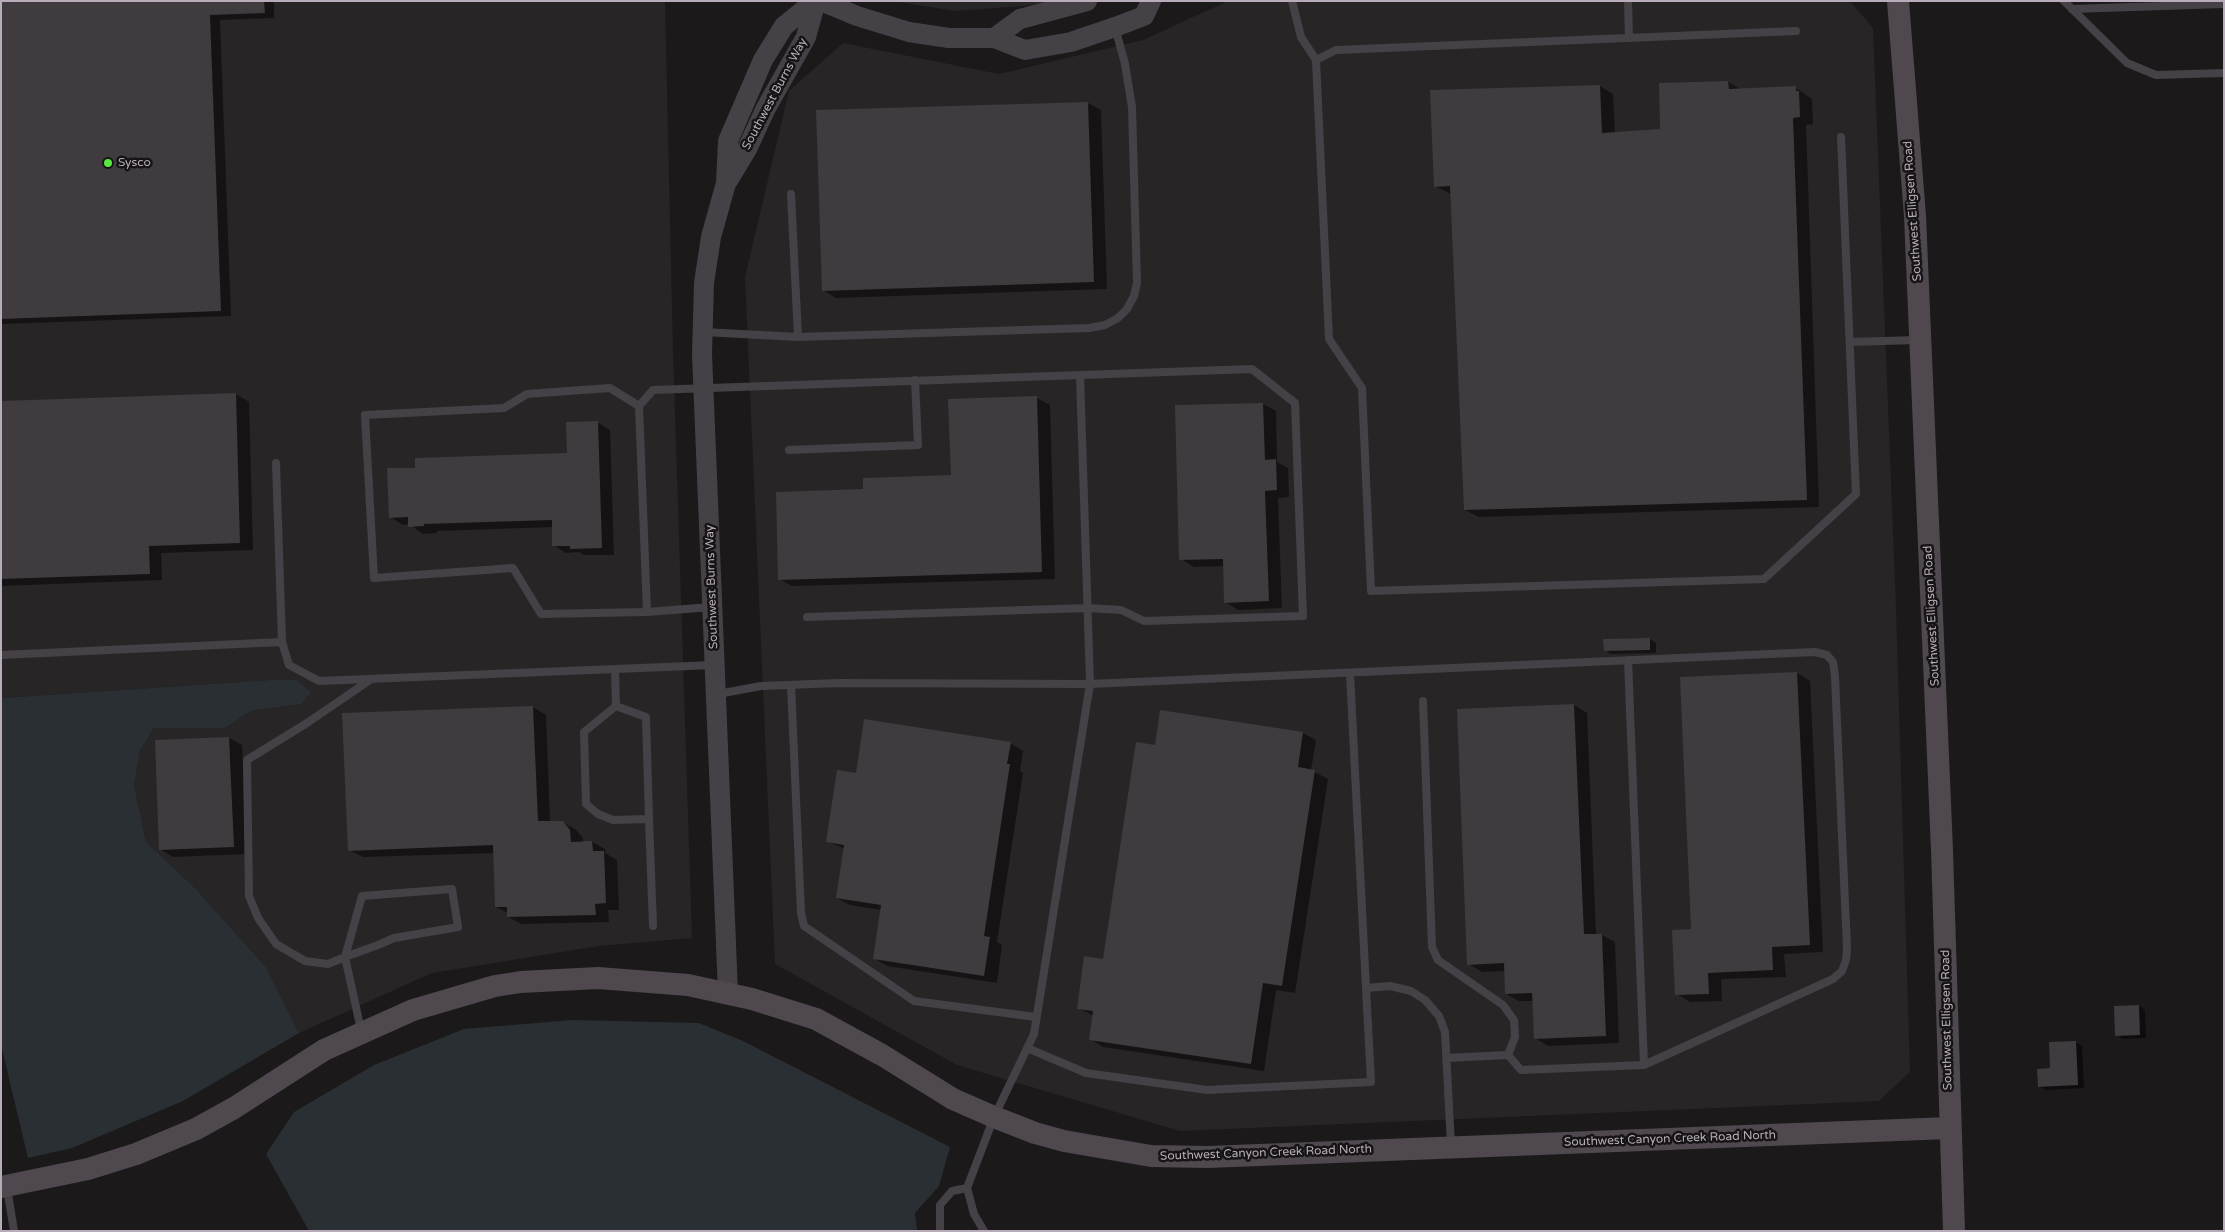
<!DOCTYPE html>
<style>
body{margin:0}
#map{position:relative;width:2225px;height:1232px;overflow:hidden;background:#1b191a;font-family:"Varela Round",sans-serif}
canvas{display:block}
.frame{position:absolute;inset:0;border:2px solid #b8acba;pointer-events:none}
</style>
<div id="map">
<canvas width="2225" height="1232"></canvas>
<div class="frame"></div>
</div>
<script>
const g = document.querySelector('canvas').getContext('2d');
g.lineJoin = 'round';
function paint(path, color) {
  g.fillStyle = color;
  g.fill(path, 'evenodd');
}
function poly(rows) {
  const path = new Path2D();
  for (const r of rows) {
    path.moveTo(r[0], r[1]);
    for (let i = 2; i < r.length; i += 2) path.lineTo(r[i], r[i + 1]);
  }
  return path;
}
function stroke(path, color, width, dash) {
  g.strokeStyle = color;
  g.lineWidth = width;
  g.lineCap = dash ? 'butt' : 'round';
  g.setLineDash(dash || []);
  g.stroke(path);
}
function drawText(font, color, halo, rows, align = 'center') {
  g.font = font + ' "Varela Round",sans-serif';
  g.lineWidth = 5;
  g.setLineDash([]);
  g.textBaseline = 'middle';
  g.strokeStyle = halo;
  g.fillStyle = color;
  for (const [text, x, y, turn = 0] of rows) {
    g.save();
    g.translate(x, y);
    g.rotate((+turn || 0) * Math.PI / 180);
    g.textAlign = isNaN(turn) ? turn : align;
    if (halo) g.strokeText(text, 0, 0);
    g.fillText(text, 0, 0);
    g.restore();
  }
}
paint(poly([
 [1,1,665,1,673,352,692,938,599,946,432,973,299,1033,266,967,193,886,146,842,134,785,140,751,154,728,225,728,251,711,301,704,270,680,1,698],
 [892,1,1049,1,1037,5,955,11],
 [1228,1,1850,1,1873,28,1896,608,1910,1072,1879,1101,1180,1131,957,1065,775,964,745,277,789,91,843,43,999,74,1143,40]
]), '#282527');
paint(poly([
 [270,680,296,680,311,692,301,704,251,711,225,728,154,728,140,751,134,785,146,842,193,886,266,967,299,1033,183,1101,72,1148,28,1158,1,1045,1,698],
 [573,1020,699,1023,743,1041,950,1147,939,1186,915,1213,917,1231,309,1231,266,1154,294,1112,374,1065,464,1029]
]), '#292f32');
paint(poly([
 [1,1,274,1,274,18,220,20,231,316,1,324],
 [1728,82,1742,90,1796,88,1812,99,1813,124,1806,125,1819,507,1479,517,1465,510,1451,194,1435,186,1431,92,1600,86,1613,94,1615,133,1661,130,1660,84],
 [1088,103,1101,110,1107,289,836,298,823,290,817,111],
 [236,394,249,402,253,550,161,553,162,580,1,586,1,402],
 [1037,398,1050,405,1055,579,792,586,779,579,952,477],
 [1263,404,1276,411,1277,462,1288,468,1289,497,1278,498,1282,608,1238,610,1225,602,1224,566,1194,567,1181,559],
 [597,422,610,430,614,555,584,555,579,552,566,553,553,545,553,527,437,531,437,533,423,534,409,524,403,525,390,517,416,469,568,454],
 [1650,639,1656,643,1656,653,1611,654,1605,650],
 [1797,673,1810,681,1823,952,1784,954,1786,977,1721,979,1722,1001,1690,1002,1677,994],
 [1574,705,1587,713,1596,935,1602,935,1615,942,1619,1043,1548,1046,1535,1038,1534,1001,1519,1001,1506,994,1505,971,1482,972,1469,964],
 [533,707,546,715,550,822,563,822,576,830,583,838,583,842,592,842,605,849,605,853,617,860,619,910,608,910,609,922,522,924,508,917,508,913,496,907,495,853,363,857,349,850],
 [1303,733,1316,740,1311,770,1328,779,1295,993,1276,990,1264,1071,1103,1047,1090,1039,1094,1016,1078,1008,1104,960,1156,746],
 [229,738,242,745,246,854,173,857,160,849],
 [1010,743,1023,751,1020,771,1023,773,997,942,1002,945,997,983,887,966,874,958,882,910,850,905,837,898,845,849,827,841,857,774],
 [2139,1006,2145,1010,2146,1038,2123,1039,2117,1035],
 [2076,1042,2082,1046,2084,1088,2046,1090,2039,1086,2051,1070]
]), '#0007');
paint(poly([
 [1,1,264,1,265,13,210,15,221,311,1,319],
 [1728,81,1729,89,1796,86,1796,91,1799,91,1800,117,1793,118,1807,500,1464,510,1450,186,1434,187,1430,90,1600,85,1602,133,1660,129,1659,83],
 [1088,102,1094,282,822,291,816,110],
 [236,393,240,543,149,546,150,574,1,579,1,401],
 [1037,396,1042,572,778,580,776,492,863,489,863,478,951,475,948,399],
 [1263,403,1265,460,1276,459,1277,490,1265,491,1269,601,1224,603,1223,559,1179,560,1175,405],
 [598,421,602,548,570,549,570,546,552,546,552,520,424,524,424,526,408,527,408,517,389,518,387,468,415,468,415,458,567,453,566,422],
 [1650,638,1650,650,1604,651,1603,639],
 [1797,672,1810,945,1772,947,1773,970,1708,973,1709,994,1675,995,1672,930,1691,929,1680,677],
 [1574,704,1584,934,1602,934,1606,1036,1534,1039,1532,993,1505,994,1504,963,1467,965,1457,709],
 [533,706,538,821,563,821,570,830,571,842,592,841,593,851,604,851,606,903,595,904,596,915,507,917,507,907,495,907,493,845,348,851,342,713],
 [1160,710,1303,732,1298,767,1315,770,1282,986,1263,983,1251,1064,1089,1040,1093,1011,1077,1009,1084,956,1103,959,1136,742,1155,745],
 [864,719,1011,742,1007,764,1010,764,984,936,990,937,984,976,873,959,881,905,836,898,844,845,826,842,837,770,856,773],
 [229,737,234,847,159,850,155,740],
 [2139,1005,2140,1035,2115,1036,2114,1006],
 [2076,1041,2078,1085,2038,1087,2037,1069,2050,1068,2049,1042]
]), '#3f3b3f');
stroke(poly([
 [1292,1,1301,37,1316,60,1329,339,1362,388,1371,591,1764,579,1856,494,1841,137],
 [1628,1,1629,38],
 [2064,1,2127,63,2156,75,2224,73],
 [2072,9,2224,4],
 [1316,60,1336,50,1796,31],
 [791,194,798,337],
 [703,332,798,337,1089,328,1105,325,1118,318,1127,309,1134,296,1137,283,1132,107,1125,64,1115,27],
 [1850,342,1918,340],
 [639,406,610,388,527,394,504,408,365,415,374,578,513,568,541,614,647,612],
 [789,450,918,445,915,380],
 [276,463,282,642,289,665,319,681,714,665],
 [711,607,647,612,639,406,653,390,1252,369,1295,403,1303,616,1144,621,1121,610,1088,608,807,617],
 [1,655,282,642],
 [1628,660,1644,1065],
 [615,669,616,706,584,732,586,804,598,814,613,820,649,819,646,717,616,706],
 [1350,673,1366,988],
 [791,685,801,913,804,926,914,1001,1036,1017],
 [718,694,761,686,839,683,1090,684,1815,652,1827,655,1833,662,1835,677,1847,948,1846,960,1842,971,1833,979,1644,1065,1521,1070,1508,1055,1447,1058],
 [1423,701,1432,947,1438,960,1503,1005,1514,1020,1515,1037,1508,1055],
 [649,819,653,926],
 [361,1030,345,957,362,896,452,889,458,927,394,938,378,945,345,957,328,964,305,961,276,944,258,918,249,896,247,760,307,723,370,680],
 [1027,1048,1086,1073,1207,1090,1371,1082,1366,988,1390,986,1411,991,1425,1000,1439,1016,1445,1032,1451,1145],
 [7,1188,14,1231],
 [940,1231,940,1205,952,1191,967,1188],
 [984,1231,974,1214,967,1188,994,1117,1034,1034,1090,684,1080,375]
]), '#464146', 8);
stroke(poly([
 [821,1,857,16,909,32,949,38,994,38,1025,50,1071,42,1115,27,1144,16,1151,1],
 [994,38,1020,19,1087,1],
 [727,182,747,149,766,108,806,37,816,1],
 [728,993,702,354,704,283,711,237,726,183,728,141,763,60,784,26,815,1]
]), '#464146', 20);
stroke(poly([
 [1898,1,1915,216,1942,850,1954,1231],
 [1,1187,88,1169,136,1154,196,1129,234,1108,324,1050,413,1010,495,986,521,982,598,978,688,985,752,999,816,1019,882,1055,953,1099,994,1117,1035,1133,1064,1141,1151,1156,1208,1157,1949,1128]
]), '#4f484f', 22);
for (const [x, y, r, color] of [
 [108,163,5,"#59e942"]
]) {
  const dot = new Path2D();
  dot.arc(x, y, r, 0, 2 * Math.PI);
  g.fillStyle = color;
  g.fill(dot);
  stroke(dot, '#161415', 2);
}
drawText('12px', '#b8acba', '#161415', [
 ["Southwest Burns Way",775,94,-62],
 ["Southwest Elligsen Road",1913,211,-94],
 ["Southwest Burns Way",712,587,-92],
 ["Southwest Elligsen Road",1932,616,-93],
 ["Southwest Elligsen Road",1947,1020,-91],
 ["Southwest Canyon Creek Road North",1670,1139,-2],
 ["Southwest Canyon Creek Road North",1266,1153,-2]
]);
drawText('12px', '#b8acba', '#161415', [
 ["Sysco",118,163]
], 'left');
</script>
